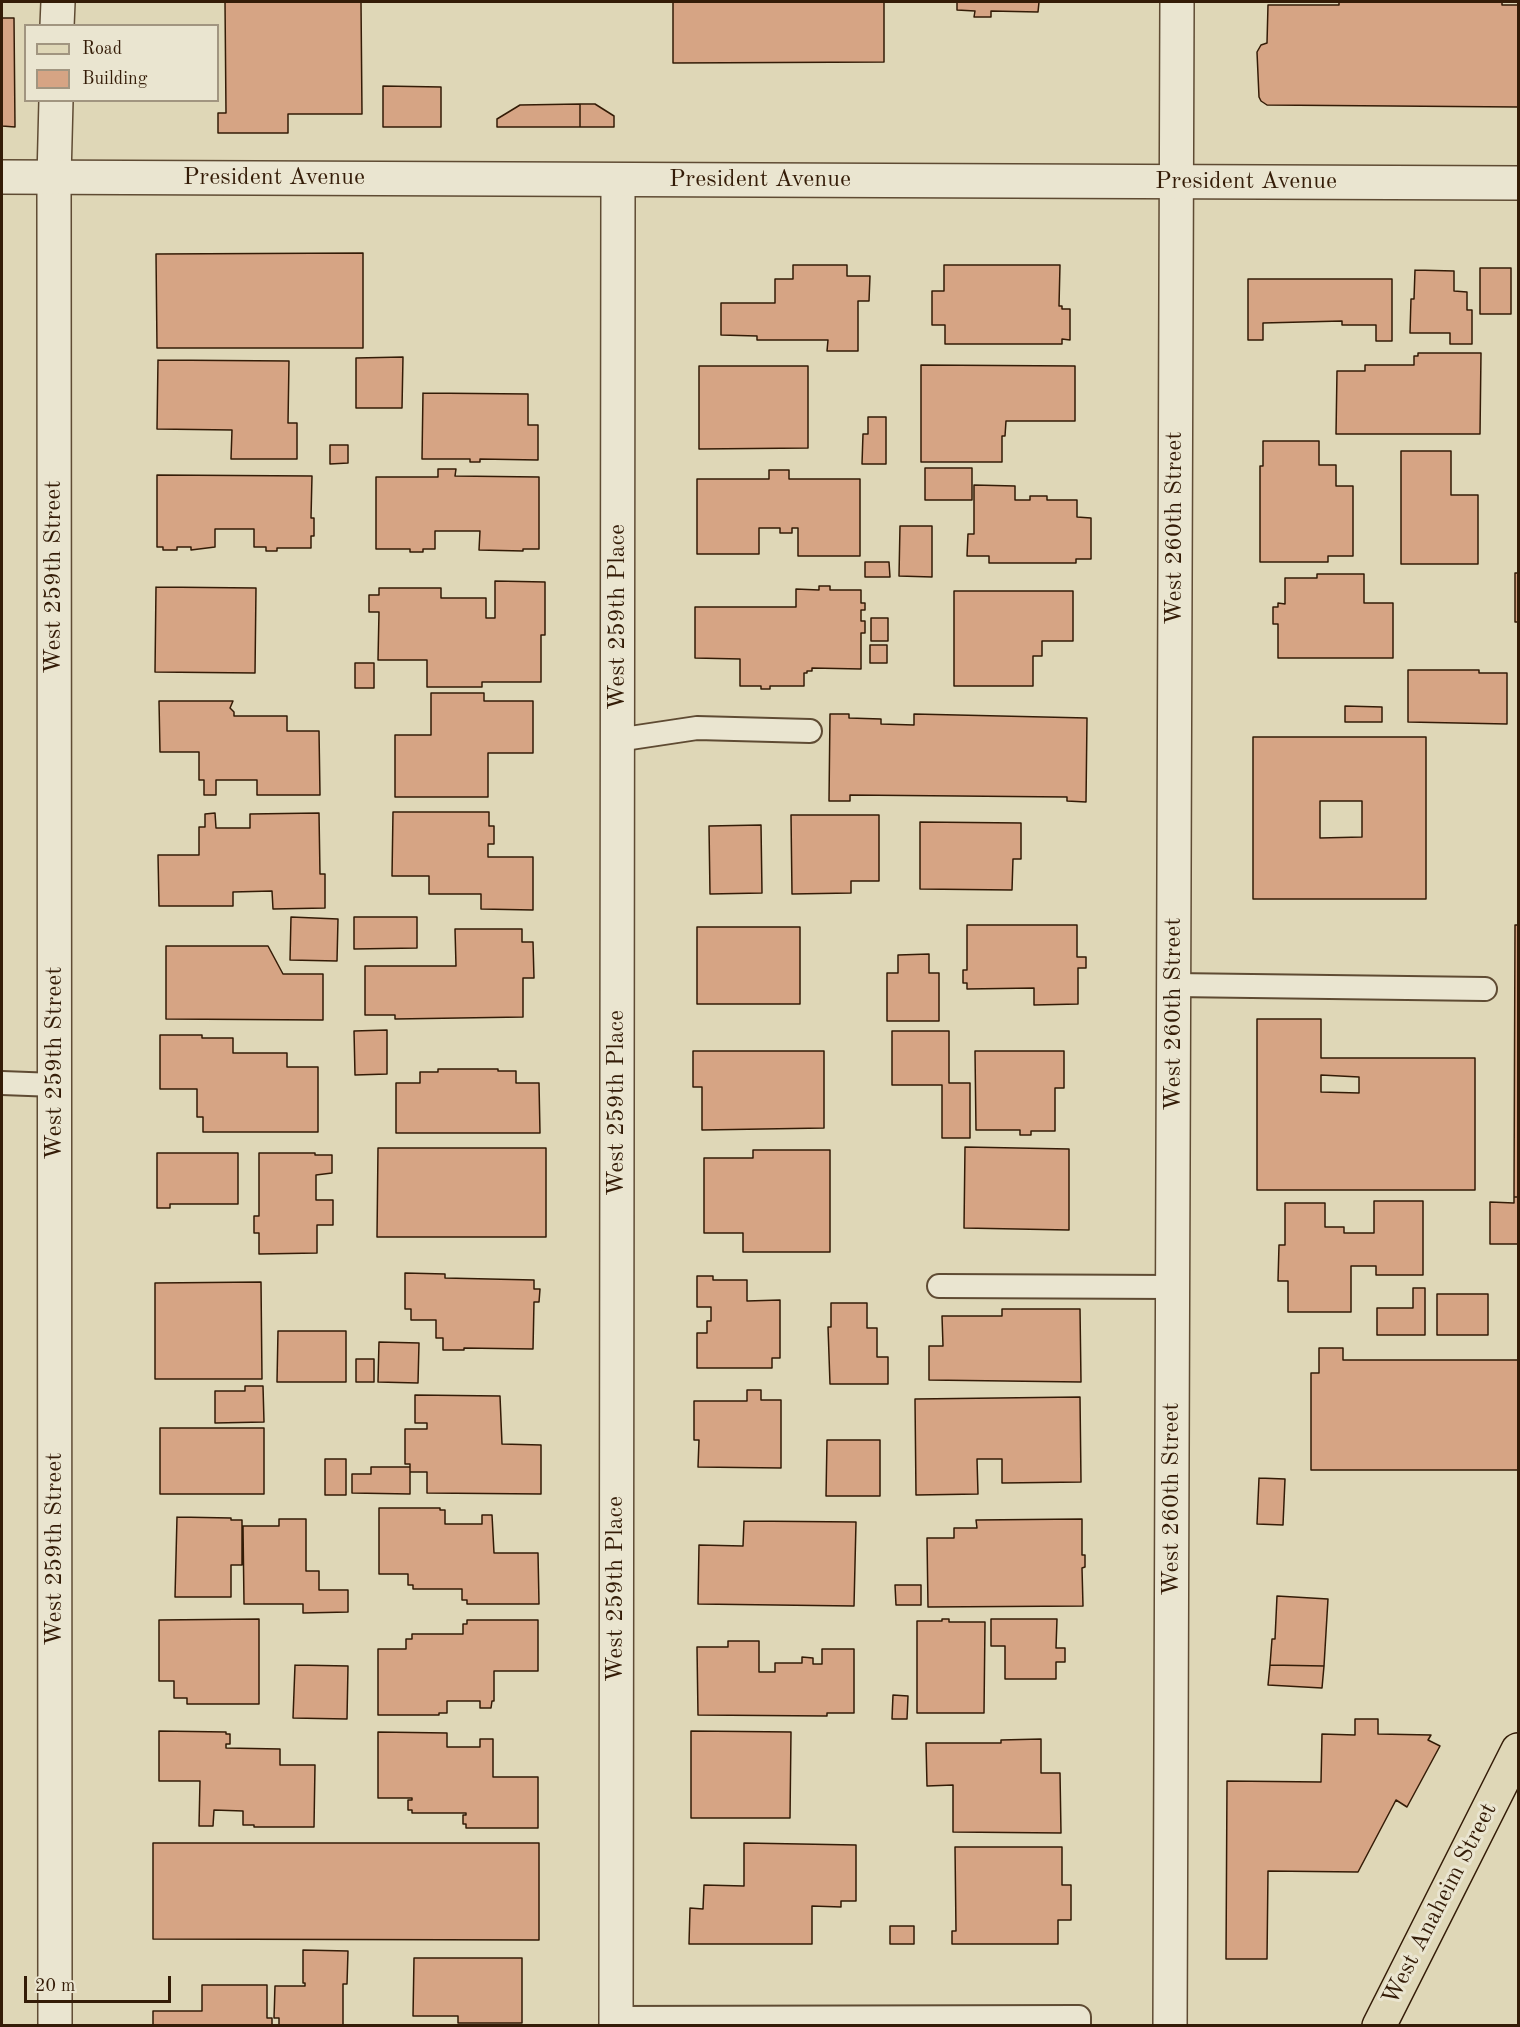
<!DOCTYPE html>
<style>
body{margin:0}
#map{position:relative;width:1520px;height:2027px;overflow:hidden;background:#dfd7b7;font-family:"Old Standard TT",serif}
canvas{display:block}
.frame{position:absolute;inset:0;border:3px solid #341c07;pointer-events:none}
.legend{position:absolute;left:24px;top:24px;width:195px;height:78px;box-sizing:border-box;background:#eae5d0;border:2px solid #a19580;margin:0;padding:8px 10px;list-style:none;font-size:18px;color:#341c07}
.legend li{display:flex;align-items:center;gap:12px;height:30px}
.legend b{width:30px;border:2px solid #a19580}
.scale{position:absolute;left:24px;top:1976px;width:147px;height:27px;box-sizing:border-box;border:3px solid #341c07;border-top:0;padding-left:8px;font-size:18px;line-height:21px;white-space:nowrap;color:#341c07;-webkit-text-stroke:4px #eae5d0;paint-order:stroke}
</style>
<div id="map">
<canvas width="1520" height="2027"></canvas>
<div class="frame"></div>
<ul class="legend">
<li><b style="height:8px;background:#dfd7b7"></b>Road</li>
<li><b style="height:16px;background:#d6a484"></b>Building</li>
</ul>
<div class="scale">20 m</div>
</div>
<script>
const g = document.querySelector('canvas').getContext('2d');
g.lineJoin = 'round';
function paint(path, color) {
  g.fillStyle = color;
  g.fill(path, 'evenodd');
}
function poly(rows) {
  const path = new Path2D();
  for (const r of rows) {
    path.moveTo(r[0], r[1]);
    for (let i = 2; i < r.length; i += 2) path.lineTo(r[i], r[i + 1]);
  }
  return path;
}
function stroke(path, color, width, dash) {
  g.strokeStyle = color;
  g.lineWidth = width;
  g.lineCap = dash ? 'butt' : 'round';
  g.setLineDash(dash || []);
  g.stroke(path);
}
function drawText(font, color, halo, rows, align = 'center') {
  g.font = font + ' "Old Standard TT",serif';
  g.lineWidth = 6;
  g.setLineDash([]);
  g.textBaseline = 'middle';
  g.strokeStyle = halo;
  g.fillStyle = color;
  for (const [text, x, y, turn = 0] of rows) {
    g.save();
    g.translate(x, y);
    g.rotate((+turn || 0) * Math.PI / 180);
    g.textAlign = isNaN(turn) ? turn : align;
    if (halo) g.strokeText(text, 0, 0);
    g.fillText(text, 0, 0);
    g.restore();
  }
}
const building = poly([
 [225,2,361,2,362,114,288,114,288,133,218,133,218,113,226,113,225,2],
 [673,2,884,2,884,62,673,63,673,2],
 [957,2,1039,2,1038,12,991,11,991,17,974,17,975,11,957,10,957,2],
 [1339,2,1502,2,1502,5,1518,5,1518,107,1267,105,1261,101,1259,97,1257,52,1261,45,1267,43,1268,5,1339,5,1339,2],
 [2,18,14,18,15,127,2,126,2,18],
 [383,86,441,87,441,127,383,127,383,86],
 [580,104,595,104,614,116,614,127,580,127,580,104],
 [580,104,580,127,497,127,497,119,520,105,580,104],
 [363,253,363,348,157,348,156,254,363,253],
 [793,265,847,265,847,276,870,276,869,301,858,301,858,351,827,351,828,340,757,340,757,336,721,335,721,303,775,303,775,279,793,279,793,265],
 [944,265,1060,265,1059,306,1062,306,1062,309,1070,309,1070,340,1062,339,1062,344,945,344,945,325,932,325,932,291,944,291,944,265],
 [1480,268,1511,268,1511,314,1480,314,1480,268],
 [1415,270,1454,271,1454,291,1467,292,1467,310,1472,310,1472,344,1450,344,1450,333,1410,333,1411,299,1414,299,1415,270],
 [1248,279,1392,279,1392,341,1376,341,1376,325,1342,325,1342,321,1263,323,1263,340,1248,340,1248,279],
 [1418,353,1481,353,1480,434,1336,434,1337,371,1365,371,1365,365,1414,365,1414,356,1418,356,1418,353],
 [403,357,402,408,356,408,356,358,403,357],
 [158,360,289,361,288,423,297,423,297,459,231,459,232,430,157,429,158,360],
 [921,365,1075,366,1075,421,1006,421,1005,436,1002,436,1002,462,921,462,921,365],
 [699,366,808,366,808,448,699,449,699,366],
 [423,393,528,394,528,425,538,425,538,460,480,459,480,462,470,462,470,459,422,459,423,393],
 [868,417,886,417,886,464,862,464,863,434,868,434,868,417],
 [1263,441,1319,441,1319,465,1336,465,1336,486,1353,486,1353,556,1328,556,1328,562,1260,562,1260,466,1263,466,1263,441],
 [330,445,348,445,348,463,330,464,330,445],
 [1401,451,1451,451,1451,495,1478,495,1478,564,1401,564,1401,451],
 [925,468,972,468,972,500,925,500,925,468],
 [438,469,456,469,455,476,539,477,539,549,523,549,523,551,479,550,480,531,435,531,435,549,423,549,423,552,410,552,410,549,376,549,376,477,438,477,438,469],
 [769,470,789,470,789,479,860,479,860,556,798,556,798,528,792,528,792,533,780,533,780,528,759,528,759,554,697,554,697,479,769,479,769,470],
 [157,475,312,476,311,518,314,518,314,536,311,536,311,548,277,548,277,551,266,551,266,547,254,547,254,529,215,529,215,547,191,550,191,547,177,547,177,550,163,550,163,547,157,547,157,475],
 [974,485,1015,486,1015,500,1030,500,1030,496,1047,496,1047,500,1077,500,1077,517,1091,518,1091,559,1076,559,1076,563,989,563,989,556,967,556,968,534,974,534,974,485],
 [900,526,932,526,932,577,899,576,900,526],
 [865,562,889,562,890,577,865,577,865,562],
 [1515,573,1518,573,1518,622,1515,622,1515,573],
 [1317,574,1364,574,1364,603,1393,603,1393,658,1278,658,1278,624,1273,624,1273,607,1278,607,1278,603,1285,604,1285,578,1317,578,1317,574],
 [495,581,545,582,545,635,541,635,541,682,482,682,482,687,427,687,427,660,378,660,379,612,369,612,369,595,379,595,379,588,441,588,441,598,486,598,486,618,495,618,495,581],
 [819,586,830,586,830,590,861,590,861,603,865,603,865,610,861,610,861,621,865,621,865,633,861,633,861,669,812,668,812,671,807,671,807,673,804,673,804,686,770,686,770,689,761,689,761,686,740,686,740,659,695,658,695,607,796,607,796,589,819,590,819,586],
 [156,587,256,588,255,673,155,672,156,587],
 [954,591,1073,591,1073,641,1042,641,1042,656,1033,656,1033,686,954,686,954,591],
 [871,618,888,618,888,641,871,641,871,618],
 [870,645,887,645,887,663,870,663,870,645],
 [355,663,374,663,374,688,355,688,355,663],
 [1408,670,1479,670,1479,673,1507,673,1507,724,1408,722,1408,670],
 [431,693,484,693,484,701,533,701,533,753,488,753,488,797,395,797,395,735,431,735,431,693],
 [159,701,233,701,230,708,234,712,234,716,287,716,287,731,319,731,320,795,257,795,257,780,216,780,216,795,204,795,204,780,199,780,199,752,160,752,159,701],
 [1345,706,1382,707,1382,722,1345,722,1345,706],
 [830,714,849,714,849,718,881,719,881,724,914,725,914,714,1087,718,1086,802,1067,801,1067,797,850,795,850,801,829,801,830,714],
 [1253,737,1426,737,1426,899,1253,899,1253,737],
 [1320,801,1362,801,1362,837,1320,838,1320,801],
 [393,812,489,812,489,826,494,826,494,844,488,844,488,857,533,857,533,910,481,909,481,894,429,894,429,876,392,876,393,812],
 [215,813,216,828,250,828,250,814,319,813,320,874,325,874,325,908,273,909,272,891,233,892,233,906,159,906,158,855,199,855,199,827,205,827,205,814,215,813],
 [791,815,879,815,879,881,851,881,851,893,792,894,791,815],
 [920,822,1021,823,1021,859,1013,859,1012,890,920,889,920,822],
 [761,825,762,893,710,894,709,826,761,825],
 [291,917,338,919,337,961,290,960,291,917],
 [354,917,417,917,417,948,354,949,354,917],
 [967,925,1077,925,1077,957,1086,957,1086,968,1078,968,1078,1004,1034,1005,1034,988,967,989,967,983,963,983,963,970,967,970,967,925],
 [1515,925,1518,925,1518,1197,1514,1197,1515,925],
 [697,927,800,927,800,1004,697,1004,697,927],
 [455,929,522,929,522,942,533,942,534,978,523,978,523,1017,395,1019,395,1015,365,1015,365,966,456,966,455,929],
 [166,946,268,946,283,974,323,974,323,1020,166,1019,166,946],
 [929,954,929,973,939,973,939,1021,887,1021,887,973,898,973,898,955,929,954],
 [1257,1019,1321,1019,1321,1058,1475,1058,1475,1190,1257,1190,1257,1019],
 [1321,1075,1359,1077,1359,1093,1321,1092,1321,1075],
 [387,1030,387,1074,355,1075,354,1031,387,1030],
 [892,1031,949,1031,949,1083,970,1083,970,1138,942,1138,942,1085,892,1085,892,1031],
 [160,1035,202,1035,202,1038,233,1038,233,1053,287,1053,287,1067,318,1067,318,1132,203,1132,203,1117,197,1117,197,1089,160,1089,160,1035],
 [693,1051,824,1051,824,1128,702,1130,702,1087,693,1087,693,1051],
 [975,1051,1064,1051,1064,1088,1055,1088,1055,1131,1031,1131,1031,1135,1020,1135,1020,1130,976,1130,975,1051],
 [438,1069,498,1069,498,1071,516,1071,516,1083,539,1083,540,1133,396,1133,396,1083,420,1083,420,1072,438,1072,438,1069],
 [965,1147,1069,1149,1069,1230,964,1228,965,1147],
 [378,1148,546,1148,546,1237,377,1237,378,1148],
 [753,1150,830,1150,830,1252,743,1252,743,1233,704,1233,704,1158,753,1158,753,1150],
 [157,1153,238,1153,238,1204,170,1204,170,1208,157,1208,157,1153],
 [259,1153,315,1153,315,1155,332,1155,332,1173,316,1175,316,1200,333,1200,333,1225,317,1225,317,1253,259,1254,259,1233,254,1233,254,1216,259,1216,259,1153],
 [1514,1197,1518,1197,1518,1244,1490,1244,1490,1202,1514,1203,1514,1197],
 [1374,1201,1423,1201,1423,1275,1376,1275,1376,1266,1351,1266,1351,1312,1288,1312,1288,1281,1278,1281,1279,1245,1285,1245,1285,1203,1325,1203,1325,1227,1344,1227,1344,1233,1374,1233,1374,1201],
 [405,1273,445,1274,445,1278,534,1280,534,1289,540,1289,539,1302,534,1302,533,1349,464,1348,464,1350,443,1350,443,1338,436,1338,436,1320,411,1320,411,1309,405,1309,405,1273],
 [697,1276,713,1276,713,1280,747,1280,747,1301,780,1300,780,1358,772,1358,772,1368,697,1368,697,1333,707,1333,707,1321,711,1321,711,1307,697,1307,697,1276],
 [261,1282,262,1379,155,1379,155,1283,261,1282],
 [1413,1288,1425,1288,1425,1335,1377,1335,1377,1308,1413,1308,1413,1288],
 [1437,1294,1488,1294,1488,1335,1437,1335,1437,1294],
 [831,1303,867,1303,867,1328,877,1328,877,1357,888,1357,888,1384,830,1384,828,1327,831,1327,831,1303],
 [1002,1309,1080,1309,1081,1382,929,1380,929,1346,943,1346,942,1316,1002,1316,1002,1309],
 [278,1331,346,1331,346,1382,277,1382,278,1331],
 [379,1342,419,1343,418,1383,378,1382,379,1342],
 [1319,1348,1343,1348,1343,1360,1518,1360,1518,1470,1311,1470,1311,1373,1319,1373,1319,1348],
 [356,1359,374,1359,374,1382,356,1382,356,1359],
 [245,1386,263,1386,264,1422,215,1423,215,1391,245,1391,245,1386],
 [747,1390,761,1390,761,1400,781,1400,781,1468,698,1467,699,1440,694,1440,694,1401,747,1401,747,1390],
 [415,1395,500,1396,502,1444,541,1445,541,1494,427,1493,427,1472,410,1472,410,1464,405,1464,405,1429,427,1429,427,1423,415,1423,415,1395],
 [1080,1397,1081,1482,1002,1483,1002,1459,977,1459,978,1494,916,1495,915,1399,1080,1397],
 [160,1428,264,1428,264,1494,160,1494,160,1428],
 [827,1440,880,1440,880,1496,826,1496,827,1440],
 [325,1459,346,1459,346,1495,325,1495,325,1459],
 [371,1467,410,1467,410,1494,352,1493,352,1474,371,1474,371,1467],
 [1259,1478,1285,1479,1283,1525,1257,1524,1259,1478],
 [379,1508,440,1508,440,1510,445,1510,445,1524,482,1524,482,1515,492,1515,494,1553,538,1553,539,1604,467,1604,467,1600,462,1600,462,1589,413,1589,413,1585,408,1585,408,1574,379,1574,379,1508],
 [177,1517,231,1518,231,1520,242,1520,242,1565,231,1565,231,1597,175,1597,177,1517],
 [279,1519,306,1519,306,1571,319,1571,319,1590,348,1590,348,1612,303,1613,303,1604,244,1604,243,1526,279,1526,279,1519],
 [1082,1519,1082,1555,1085,1555,1085,1567,1082,1568,1083,1606,928,1607,927,1538,954,1538,954,1528,977,1528,976,1520,1082,1519],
 [744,1521,856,1522,854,1606,698,1604,699,1545,743,1546,744,1521],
 [895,1585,921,1585,921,1605,896,1605,895,1585],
 [1277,1596,1328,1599,1324,1666,1270,1665,1272,1639,1275,1639,1277,1596],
 [259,1619,259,1704,187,1704,187,1698,174,1698,174,1681,159,1681,159,1620,259,1619],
 [942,1619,949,1619,949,1622,985,1622,984,1713,917,1713,917,1621,942,1621,942,1619],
 [991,1619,1057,1619,1056,1648,1065,1648,1065,1662,1056,1662,1056,1679,1005,1679,1005,1646,991,1646,991,1619],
 [467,1620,538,1620,538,1671,494,1671,494,1701,492,1701,491,1708,480,1708,480,1701,447,1701,447,1713,439,1713,439,1715,378,1715,378,1649,406,1649,406,1639,412,1639,412,1634,463,1634,463,1624,467,1624,467,1620],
 [728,1641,759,1641,759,1672,775,1672,775,1663,802,1663,802,1657,813,1658,813,1664,822,1664,822,1649,854,1649,854,1713,827,1713,827,1716,698,1715,697,1647,728,1647,728,1641],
 [295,1665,348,1666,347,1719,293,1718,295,1665],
 [1270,1665,1324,1666,1322,1688,1268,1685,1270,1665],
 [893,1695,908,1696,907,1719,892,1719,893,1695],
 [1355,1719,1378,1719,1378,1734,1431,1735,1428,1740,1440,1746,1407,1807,1396,1800,1358,1872,1268,1871,1267,1959,1226,1959,1227,1781,1321,1782,1322,1734,1355,1735,1355,1719],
 [159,1731,226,1732,226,1734,230,1734,230,1744,226,1744,226,1748,280,1749,280,1765,315,1765,314,1827,254,1827,254,1825,243,1825,243,1811,214,1810,213,1826,199,1826,200,1781,159,1781,159,1731],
 [691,1731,791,1732,790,1818,691,1818,691,1731],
 [378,1732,447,1733,447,1747,480,1747,480,1739,493,1739,493,1777,538,1777,538,1828,466,1828,466,1824,463,1824,463,1815,466,1815,466,1813,412,1813,412,1810,408,1810,408,1800,412,1800,412,1798,378,1798,378,1732],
 [1041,1739,1041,1773,1060,1773,1061,1833,953,1832,953,1785,927,1786,926,1743,1001,1743,1001,1740,1041,1739],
 [153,1843,539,1843,539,1940,153,1939,153,1843],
 [744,1843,856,1845,856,1901,841,1901,841,1907,812,1906,812,1944,689,1944,690,1908,703,1909,704,1885,744,1886,744,1843],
 [955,1847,1062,1847,1062,1885,1071,1885,1071,1920,1058,1920,1058,1944,952,1944,952,1931,956,1931,955,1847],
 [890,1926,914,1926,914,1944,890,1944,890,1926],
 [303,1950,348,1951,347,1984,343,1984,343,2026,279,2026,279,2018,274,2018,275,1986,305,1986,305,1983,303,1983,303,1950],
 [414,1958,522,1958,522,2023,458,2023,458,2016,413,2016,414,1958],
 [202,1985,267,1985,267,2018,272,2018,272,2026,153,2026,153,2011,202,2011,202,1985]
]);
paint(building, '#d6a484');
stroke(building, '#341c07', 1.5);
const service = poly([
 [617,740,697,728,810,731],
 [1174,985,1485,989],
 [2,1083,55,1085],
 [939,1286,1173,1287],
 [616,2018,1079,2017,1079,2026]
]);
const minor = poly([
 [57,26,58,2],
 [55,2026,54,178,56,100],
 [616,2026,618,180],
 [1170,2026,1177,2]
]);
const tertiary = poly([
 [2,177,1518,183]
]);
const primary = poly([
 [1379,2026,1518,1750]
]);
stroke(service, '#5f4b33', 26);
stroke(minor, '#5f4b33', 36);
stroke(tertiary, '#5f4b33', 36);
stroke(primary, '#341c07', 36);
stroke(service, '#eae5d0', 22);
stroke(minor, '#eae5d0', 33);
stroke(tertiary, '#eae5d0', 33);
stroke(primary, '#dfd7b7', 33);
drawText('24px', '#341c07', '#eae5d0', [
 ["President Avenue",274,178],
 ["President Avenue",760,180],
 ["President Avenue",1246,182],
 ["West 260th Street",1175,528,-90],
 ["West 259th Street",54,577,-90],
 ["West 259th Place",618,617,-90],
 ["West 260th Street",1174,1014,-90],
 ["West 259th Street",55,1063,-90],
 ["West 259th Place",617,1103,-90],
 ["West 260th Street",1172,1499,-90],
 ["West 259th Street",55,1549,-90],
 ["West 259th Place",616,1589,-90],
 ["West Anaheim Street",1440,1904,-63]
]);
</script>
